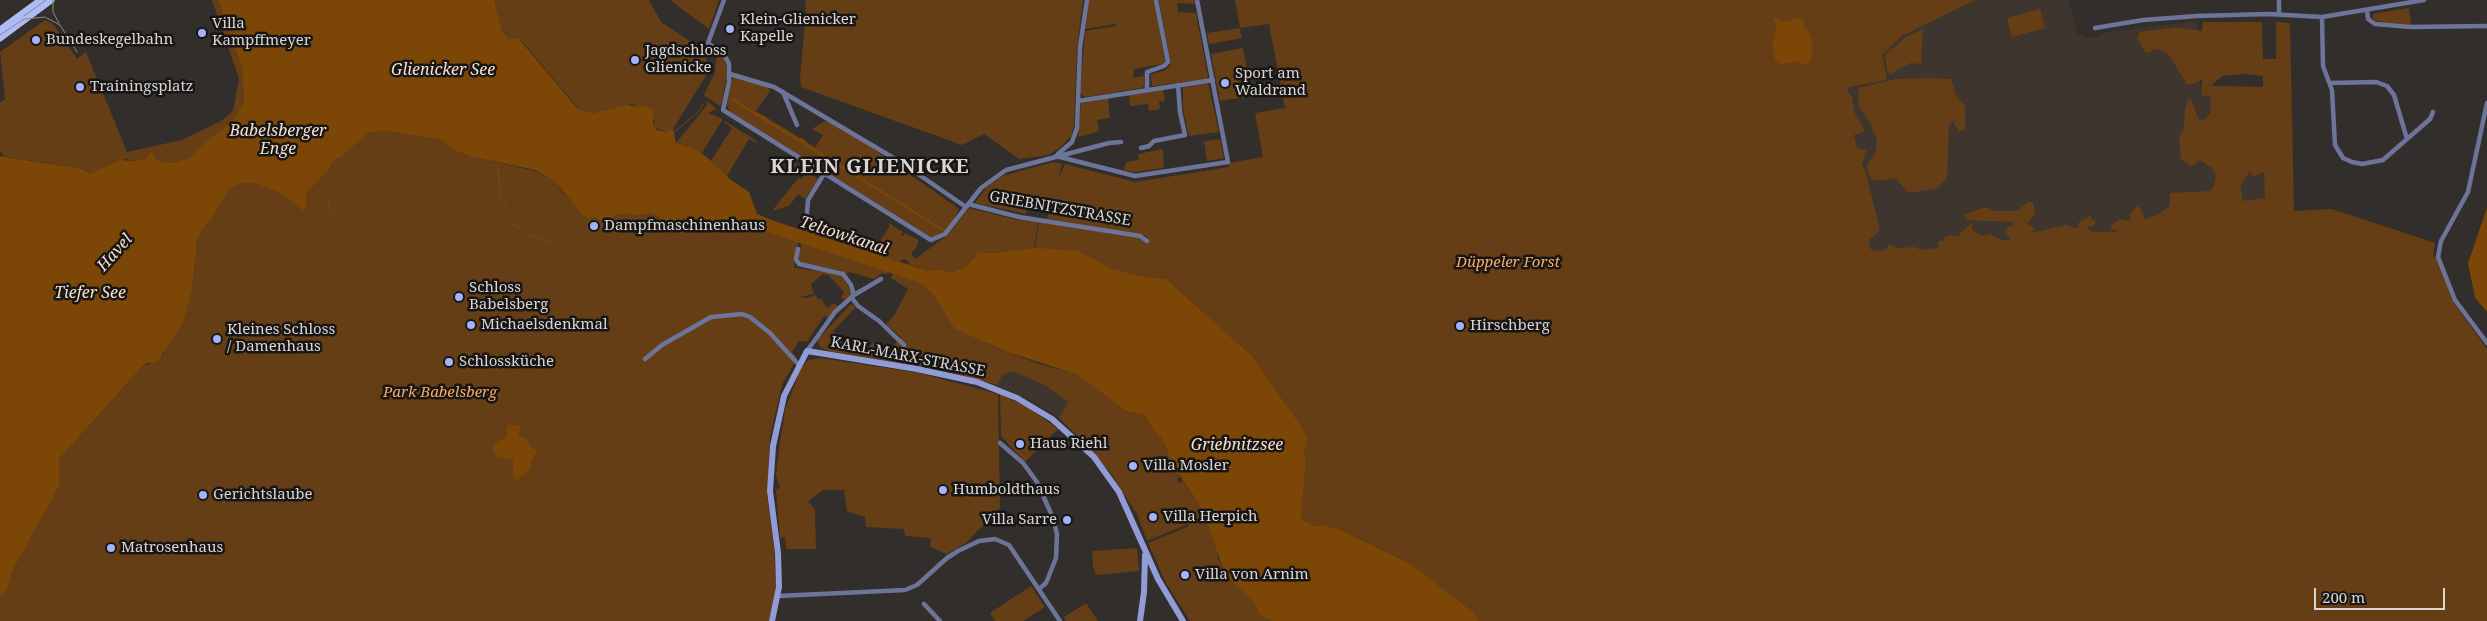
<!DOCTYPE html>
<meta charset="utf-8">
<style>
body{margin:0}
#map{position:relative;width:2487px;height:621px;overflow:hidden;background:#322e2b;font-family:"Noto Serif",serif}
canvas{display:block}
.scale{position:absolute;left:2314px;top:588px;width:131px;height:22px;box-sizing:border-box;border:2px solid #d8d5d3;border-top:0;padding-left:6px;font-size:15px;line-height:18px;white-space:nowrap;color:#d8d5d3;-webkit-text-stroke:4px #181615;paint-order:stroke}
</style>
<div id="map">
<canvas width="2487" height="621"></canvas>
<div class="scale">200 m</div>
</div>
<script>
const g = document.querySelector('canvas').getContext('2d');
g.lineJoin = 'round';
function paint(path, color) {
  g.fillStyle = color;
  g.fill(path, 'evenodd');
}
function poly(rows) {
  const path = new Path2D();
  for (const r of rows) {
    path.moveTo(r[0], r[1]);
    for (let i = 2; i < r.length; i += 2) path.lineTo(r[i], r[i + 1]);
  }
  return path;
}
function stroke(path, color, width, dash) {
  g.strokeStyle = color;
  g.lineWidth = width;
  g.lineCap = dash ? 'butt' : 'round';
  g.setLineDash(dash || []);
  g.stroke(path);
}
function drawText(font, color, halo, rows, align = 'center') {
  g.font = font + ' "Noto Serif",serif';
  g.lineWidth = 5;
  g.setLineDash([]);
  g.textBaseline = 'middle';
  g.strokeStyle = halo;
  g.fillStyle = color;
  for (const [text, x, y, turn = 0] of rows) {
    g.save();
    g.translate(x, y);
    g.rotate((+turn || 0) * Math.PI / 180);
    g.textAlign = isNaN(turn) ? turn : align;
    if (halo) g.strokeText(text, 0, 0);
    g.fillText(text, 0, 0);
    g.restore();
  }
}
paint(poly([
 [1977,0,2069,0,2078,36,2084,35,2084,38,2091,37,2091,39,2108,32,2198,21,2200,85,2263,87,2265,207,2121,233,2025,240,1865,257,1831,89,1882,55,1902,36],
 [997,361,1071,396,1059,418,1025,397,988,382]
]), '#3e352e');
paint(poly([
 [212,0,218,0,242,68,244,101,232,122,210,138,189,158,174,163,159,161,155,158,152,152,146,158,133,161,126,159,90,174,83,169,4,156,0,151,0,103,5,99,0,52,45,20,53,24,77,59,86,52,127,152,182,140,221,121,233,111,239,79],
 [494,0,649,0,661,22,702,49,710,69,673,129,665,132,654,127,654,114,632,104,593,113,579,109,520,39,509,39,502,31],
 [670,0,719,0,709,29],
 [805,0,1083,0,1077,48,1074,126,1071,136,1061,147,1048,155,1019,159,984,134,962,145,801,87,800,77,806,12],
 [1089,0,1154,0,1165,61,1163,64,1134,69,1133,78,1144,76,1144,86,1142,88,1085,97,1080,93,1085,31,1116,26,1115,24,1085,29],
 [1159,0,1194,0,1195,4,1177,3,1178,12,1196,13,1208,77,1207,79,1152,86,1151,74,1164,71,1171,65],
 [1235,0,1976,0,1902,36,1882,55,1887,80,1849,87,1847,91,1852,97,1855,114,1865,131,1854,135,1857,148,1867,150,1862,164,1865,170,1880,230,1869,240,1870,249,1879,251,1883,251,1889,245,1900,248,1915,247,1921,250,1938,248,1939,241,1944,241,1943,238,1950,235,1958,236,1971,223,1973,223,1972,230,1982,236,1991,234,2001,240,2011,240,2006,233,2008,227,2014,225,2012,222,1968,220,1963,215,1986,207,1995,211,2017,211,2028,202,2033,202,2035,213,2027,224,2035,228,2031,233,2067,225,2075,229,2078,227,2079,222,2092,215,2091,220,2096,221,2093,226,2086,228,2093,232,2114,232,2118,230,2111,229,2111,225,2120,219,2131,221,2129,214,2138,206,2142,211,2144,219,2156,216,2170,206,2170,193,2209,191,2214,187,2216,176,2212,168,2200,160,2192,166,2181,159,2179,138,2184,128,2185,110,2188,100,2191,100,2199,120,2202,121,2211,113,2210,95,2202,96,2202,79,2194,84,2187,84,2168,54,2157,49,2146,53,2137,38,2140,32,2177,27,2202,31,2203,22,2262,22,2263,59,2276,59,2276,22,2290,23,2294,211,2332,209,2435,243,2433,256,2438,258,2454,303,2487,349,2487,621,1479,621,1472,611,1411,564,1337,528,1322,525,1315,526,1301,519,1306,461,1304,450,1308,439,1302,427,1251,355,1166,279,1139,276,1111,269,1078,251,1035,249,1039,222,1139,238,1148,244,1147,236,1047,219,1052,200,1028,196,1026,214,975,203,987,187,1002,176,1054,162,1062,164,1058,180,1065,164,1135,182,1229,167,1229,163,1263,157,1255,113,1285,108,1269,24,1240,28],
 [2242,74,2263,76,2263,87,2211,86,2222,76],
 [2250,171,2253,177,2264,172,2265,198,2243,201,2240,187],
 [2409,8,2411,25,2376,21,2373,19,2373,14],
 [2040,9,2045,28,2012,37,2007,18],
 [1240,28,1242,38,1209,44,1207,33],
 [1923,29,1921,64,1910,63,1891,74,1887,71,1885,55,1906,37],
 [1243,48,1252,96,1220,101,1211,54],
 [717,53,725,59,727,74,722,102,720,106,704,95,715,73],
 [732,76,767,86,770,91,756,111,815,147,823,135,812,129,827,120,861,140,959,209,948,230,935,238,931,237,733,114,729,110,727,105],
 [1930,78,1951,79,1956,96,1965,105,1965,129,1959,132,1953,121,1949,125,1947,178,1937,188,1909,193,1895,178,1876,181,1871,179,1867,169,1868,163,1875,154,1877,139,1870,123,1859,106,1858,88,1897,79],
 [1208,83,1219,132,1189,136,1183,109,1183,87],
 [1163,90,1165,101,1159,102,1160,109,1149,111,1148,104,1130,106,1129,95],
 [1108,98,1110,118,1097,120,1099,130,1097,132,1078,137,1081,103],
 [707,101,717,109,708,113,723,119,701,154,676,143,707,105],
 [725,121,744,133,743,135,745,133,756,141,756,143,749,139,727,176,711,161,732,128,724,122],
 [368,131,384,131,439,139,456,151,472,157,535,171,554,181,563,193,590,219,591,217,607,221,615,216,628,213,638,216,651,213,660,218,683,220,688,218,722,222,733,226,742,224,798,242,794,268,836,273,843,277,852,294,846,301,841,297,844,292,828,275,823,274,811,284,814,294,800,297,807,298,815,295,819,300,821,298,827,308,834,303,839,307,828,318,824,316,807,342,799,341,792,352,797,358,782,385,770,437,767,495,774,549,776,591,769,621,0,621,0,597,6,593,13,570,59,487,59,459,141,368,163,355,167,345,183,324,192,291,197,242,201,231,213,217,229,189,233,186],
 [1220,139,1224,158,1207,161,1204,141],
 [1163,149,1164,168,1135,172,1124,170,1126,162,1139,160,1138,154],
 [790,161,807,172,806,175,809,173,818,179,805,199,798,194,789,206,772,211,798,178,801,179,805,174,788,163],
 [969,208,1013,219,1038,222,1034,249,994,253,976,252,976,256,964,268,952,272,936,269,928,271,908,264,910,263,904,259,899,262,806,231,808,223,877,246,889,227,889,223,903,232,901,235,903,236,905,233,918,240,918,245,911,254,915,259,947,236],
 [802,243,890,272,887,274,882,273,874,279,849,272,846,274,838,270,802,264,798,256],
 [893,273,922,283,988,344,1039,364,1079,375,1126,411,1145,415,1149,424,1162,439,1180,477,1177,479,1179,483,1183,481,1199,504,1199,512,1206,518,1217,546,1218,559,1231,580,1253,602,1260,615,1271,621,1190,621,1166,583,1148,543,1189,526,1188,524,1147,541,1137,514,1110,472,1088,446,1059,418,1068,402,1045,385,1013,371,1003,374,997,385,938,369,828,351,820,347,817,340,851,304,856,307,833,331,846,345,861,354,876,341,886,354,901,337,886,324,894,316,908,289,891,278],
 [820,358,919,373,998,394,1000,508,966,543,946,554,931,547,930,538,905,536,904,529,866,527,865,517,847,511,844,490,823,490,808,501,815,510,816,549,786,549,785,537,780,538,776,490,780,487,776,476,777,464,785,410,800,371,807,361],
 [1000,394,1029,408,1058,429,1025,462,1001,436],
 [1137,548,1139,571,1096,575,1093,566,1092,551],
 [1031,586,1045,607,1023,621,995,621,990,613],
 [1086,603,1098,621,1066,621,1064,617]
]), '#663e16');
paint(poly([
 [218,0,494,0,502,31,509,39,519,39,578,109,593,113,627,105,642,107,644,105,654,111,653,124,657,130,665,132,673,129,676,143,697,150,709,159,731,180,749,192,757,214,774,221,928,271,936,269,952,272,964,268,976,256,976,252,994,253,1036,248,1078,251,1112,269,1139,276,1166,279,1251,355,1302,427,1308,439,1304,451,1306,461,1301,519,1315,526,1322,525,1337,528,1411,564,1472,611,1479,621,1271,621,1260,615,1253,602,1231,580,1221,563,1206,518,1199,512,1199,504,1176,470,1162,439,1149,424,1145,415,1126,411,1078,375,1008,352,955,329,933,294,921,283,742,224,733,226,722,222,688,218,669,223,651,213,638,216,628,213,615,216,605,223,597,218,591,217,590,219,583,215,554,181,535,170,472,157,456,151,439,139,384,131,368,132,340,158,338,157,332,162,329,169,306,193,306,208,302,210,283,194,256,183,241,183,229,189,213,217,201,231,197,242,192,291,183,324,157,362,147,363,141,368,59,459,59,487,13,570,6,593,0,597,0,156,83,169,90,174,120,160,133,161,146,158,152,151,155,158,159,161,174,163,189,158,210,138,232,122,244,101,242,68],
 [1776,17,1784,22,1800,18,1804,20,1803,27,1809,32,1813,45,1812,58,1808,64,1803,65,1797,61,1781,64,1775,59,1772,46,1777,26,1774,20],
 [732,98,763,117,765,116,768,120,799,139,801,138,806,141,807,144,945,230,943,231,731,100],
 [2487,208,2487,312,2475,298,2468,263],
 [508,425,521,426,518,435,526,439,530,447,538,450,531,461,531,469,516,481,513,478,513,460,496,456,492,448,498,441,506,438]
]), '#7c4706');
stroke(poly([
 [673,133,697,113,704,103],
 [498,162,500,200,506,205,502,212],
 [329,201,328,206,337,215],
 [502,219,510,226,515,225,530,235,552,242]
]), '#7c4706', 1);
stroke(poly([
 [724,0,708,43,725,56,729,64,729,82,723,110,931,240,945,234,981,188,1006,170,1109,143,1121,142],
 [2279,0,2279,15],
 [2367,10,2368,19,2375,24,2411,27,2487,26],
 [2322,17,2323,66,2332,90,2335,145,2343,158,2352,162,2362,164,2383,160,2430,119,2433,112],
 [2095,28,2143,20,2197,16,2268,14,2322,17,2424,0],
 [730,74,774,87,902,163,966,207],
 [2330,83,2376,82,2387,86,2394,95,2407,139],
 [1147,90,1147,72,1164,66,1168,62,1156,0],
 [783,92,797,125],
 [1078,101,1213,80],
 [2487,103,2468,192,2441,241,2438,257,2455,300,2487,343],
 [1141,148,1149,146,1154,141,1185,135,1180,112,1178,85],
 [1058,154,1072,142,1077,128,1080,47,1087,0],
 [1056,156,1135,176,1228,162,1197,0],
 [968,204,1019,217,1140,236,1147,241],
 [806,225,808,200,824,174],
 [798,249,796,259,799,264,843,274,851,285,854,295],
 [852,298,858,306,879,321,904,345],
 [807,351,835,312,854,295,881,279],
 [645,359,662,345,711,317,742,314,750,317,770,333,799,365],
 [1000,443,1023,463,1037,482,1053,518,1057,534,1056,558,1046,583,1039,589],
 [778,596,905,590,917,585,947,558,958,551,979,541,995,539,1009,545,1060,621],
 [924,604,940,621]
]), '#6d7499', 4.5);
stroke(poly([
 [772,621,779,587,778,553,770,491,773,446,784,396,807,351,917,369,977,382,1017,398,1052,419,1094,457,1119,492,1158,579,1183,621],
 [1140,621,1144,592,1145,555]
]), '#919bd5', 6);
stroke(poly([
 [0,30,41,0],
 [0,38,51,0]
]), '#afbbf6', 7);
stroke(poly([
 [53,0,53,12,59,23],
 [24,16,46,0],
 [0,35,24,19,45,17,60,25,77,52]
]), '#8d8987', 1);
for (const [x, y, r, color] of [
 [730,29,5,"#a4b2fc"],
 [202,33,5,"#a4b2fc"],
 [36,40,5,"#a4b2fc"],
 [635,60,5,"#a4b2fc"],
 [1225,83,5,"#a4b2fc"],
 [80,87,5,"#a4b2fc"],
 [594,226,5,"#a4b2fc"],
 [459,297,5,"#a4b2fc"],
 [471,325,5,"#a4b2fc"],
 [1460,326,5,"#a4b2fc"],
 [217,339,5,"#a4b2fc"],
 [449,362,5,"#a4b2fc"],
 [1020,444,5,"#a4b2fc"],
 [1133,466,5,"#a4b2fc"],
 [943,490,5,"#a4b2fc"],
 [203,495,5,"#a4b2fc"],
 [1153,517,5,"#a4b2fc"],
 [1067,520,5,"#a4b2fc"],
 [111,548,5,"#a4b2fc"],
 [1185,575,5,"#a4b2fc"]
]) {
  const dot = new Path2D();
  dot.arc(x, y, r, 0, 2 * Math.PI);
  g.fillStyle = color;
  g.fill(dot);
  stroke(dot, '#181615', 2);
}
drawText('15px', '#d8d5d3', '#181615', [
 ["Klein-Glienicker",740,20],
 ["Kapelle",740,37],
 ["Villa",212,24],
 ["Kampffmeyer",212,41],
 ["Bundeskegelbahn",46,40],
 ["Jagdschloss",645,51],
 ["Glienicke",645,68],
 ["Sport am",1235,74],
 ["Waldrand",1235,91],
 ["Trainingsplatz",90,87],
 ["Dampfmaschinenhaus",604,226],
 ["Schloss",469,288],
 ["Babelsberg",469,305],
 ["Michaelsdenkmal",481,325],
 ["Hirschberg",1470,326],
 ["Kleines Schloss",227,330],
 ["/ Damenhaus",227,347],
 ["Schlossküche",459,362],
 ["Haus Riehl",1030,444],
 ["Villa Mosler",1143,466],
 ["Humboldthaus",953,490],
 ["Gerichtslaube",213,495],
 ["Villa Herpich",1163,517],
 ["Villa Sarre",1057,520,"right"],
 ["Matrosenhaus",121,548],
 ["Villa von Arnim",1195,575]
], 'left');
drawText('15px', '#d8d5d3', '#181615', [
 ["GRIEBNITZSTRASSE",1060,209,10],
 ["KARL-MARX-STRASSE",908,357,11]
]);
drawText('italic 15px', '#f8ac66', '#181615', [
 ["Düppeler Forst",1508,263],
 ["Park Babelsberg",440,393]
]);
drawText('italic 16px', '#f3dfce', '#181615', [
 ["Glienicker See",443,70],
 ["Babelsberger",278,131],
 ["Enge",278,149],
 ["Teltowkanal",844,236,18],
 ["Havel",115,253,-48],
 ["Tiefer See",90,293],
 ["Griebnitzsee",1237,445]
]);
g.letterSpacing = '1px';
drawText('bold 20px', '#dad5d1', '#181615', [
 ["KLEIN GLIENICKE",870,167]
]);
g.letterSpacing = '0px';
</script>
